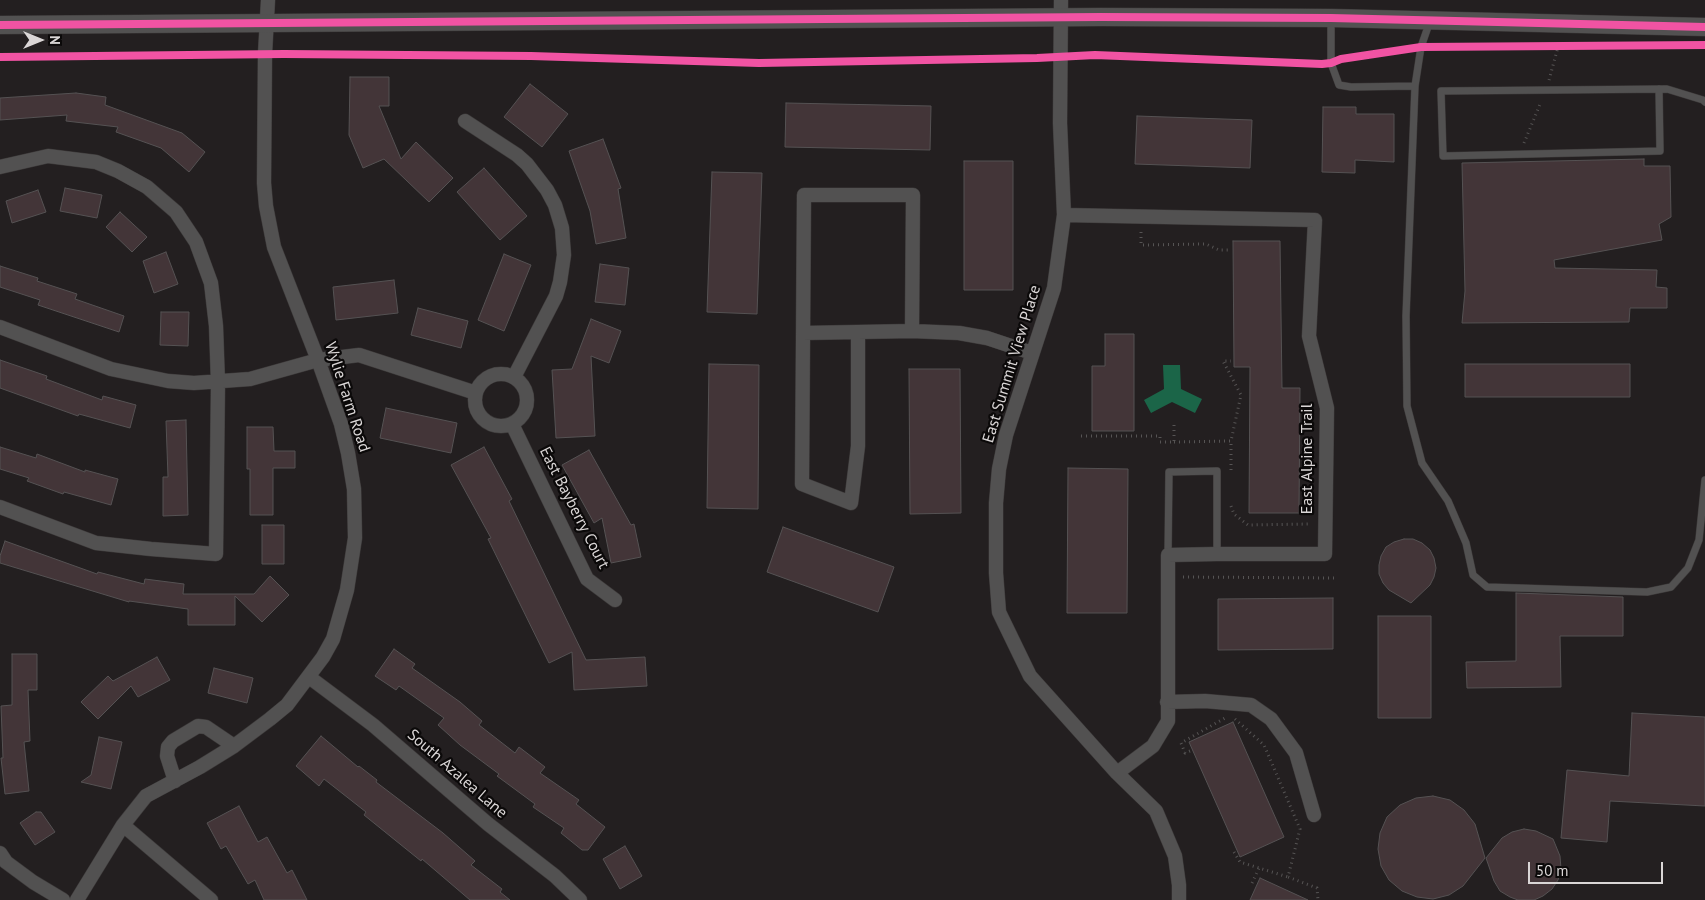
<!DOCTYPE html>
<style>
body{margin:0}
#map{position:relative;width:1705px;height:900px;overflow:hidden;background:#231f20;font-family:"PT Sans",sans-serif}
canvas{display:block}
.north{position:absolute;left:15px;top:15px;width:50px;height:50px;-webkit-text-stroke:4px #0b0909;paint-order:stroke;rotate:90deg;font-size:14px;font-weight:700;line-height:20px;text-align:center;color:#dad6d6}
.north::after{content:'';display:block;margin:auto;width:18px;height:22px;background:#dad6d6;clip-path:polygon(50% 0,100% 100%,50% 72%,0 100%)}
.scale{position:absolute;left:1528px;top:862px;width:135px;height:22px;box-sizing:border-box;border:2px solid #dad6d6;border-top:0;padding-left:6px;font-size:15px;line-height:18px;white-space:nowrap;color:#dad6d6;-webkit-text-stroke:4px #0b0909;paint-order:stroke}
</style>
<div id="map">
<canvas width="1705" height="900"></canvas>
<div class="north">N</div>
<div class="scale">50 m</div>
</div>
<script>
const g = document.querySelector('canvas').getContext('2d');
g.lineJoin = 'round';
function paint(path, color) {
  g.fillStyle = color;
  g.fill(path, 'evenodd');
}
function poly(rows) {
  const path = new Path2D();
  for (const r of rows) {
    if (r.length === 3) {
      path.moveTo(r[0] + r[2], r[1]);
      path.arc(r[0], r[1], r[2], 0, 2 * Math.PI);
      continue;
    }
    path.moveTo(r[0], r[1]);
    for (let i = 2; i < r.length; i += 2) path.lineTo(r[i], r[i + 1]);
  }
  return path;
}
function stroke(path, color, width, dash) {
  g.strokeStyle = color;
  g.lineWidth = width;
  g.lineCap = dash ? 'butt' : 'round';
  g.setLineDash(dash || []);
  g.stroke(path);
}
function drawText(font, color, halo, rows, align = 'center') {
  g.font = font + ' "PT Sans",sans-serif';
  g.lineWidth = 4.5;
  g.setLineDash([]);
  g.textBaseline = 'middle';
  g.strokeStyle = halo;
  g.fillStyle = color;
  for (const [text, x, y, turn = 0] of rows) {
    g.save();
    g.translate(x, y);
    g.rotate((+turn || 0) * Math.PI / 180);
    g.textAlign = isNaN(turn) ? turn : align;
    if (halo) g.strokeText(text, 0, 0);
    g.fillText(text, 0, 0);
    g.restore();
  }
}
paint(poly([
 [1163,365,1180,365,1181,389,1202,399,1195,413,1172,402,1151,413,1144,400,1164,389]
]), '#1b6548');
const building = poly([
 [350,77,389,77,389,106,379,106,401,159,416,142,453,178,429,202,384,159,363,168,349,135,350,77],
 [530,84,568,114,542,147,504,117,530,84],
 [76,93,106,97,105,105,182,133,205,152,189,172,161,148,116,132,118,127,66,121,67,115,0,120,0,98,76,93],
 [786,103,931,106,930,150,785,147,786,103],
 [1323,107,1356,107,1356,114,1394,114,1394,162,1355,160,1355,173,1322,172,1323,107],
 [1137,116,1252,120,1250,168,1135,164,1137,116],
 [603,139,621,188,618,189,626,238,596,244,590,211,569,151,603,139],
 [1644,159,1644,166,1670,166,1671,217,1659,224,1662,240,1554,260,1555,268,1657,270,1656,287,1667,288,1667,308,1630,308,1629,322,1462,323,1465,291,1462,163,1644,159],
 [964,161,1013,161,1013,290,964,290,964,161],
 [484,168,527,216,500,240,457,192,484,168],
 [712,172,762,173,757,314,707,312,712,172],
 [65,188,102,195,97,218,60,211,65,188],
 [38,190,46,212,12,223,6,201,38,190],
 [120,212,147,237,132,252,106,227,120,212],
 [1233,241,1280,241,1282,388,1300,388,1299,513,1249,513,1250,367,1234,367,1233,241],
 [166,252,178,284,154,293,143,261,166,252],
 [504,254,531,265,504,331,478,320,504,254],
 [600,264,629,268,625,305,595,302,600,264],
 [0,266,38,278,37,281,77,294,75,299,124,316,119,332,38,305,40,300,0,287,0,266],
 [394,280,398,313,336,320,333,287,394,280],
 [418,308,468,321,461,348,411,335,418,308],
 [161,312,189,312,188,346,160,345,161,312],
 [591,319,621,331,609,363,591,356,595,436,556,438,552,370,572,369,591,319],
 [1105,334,1134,334,1134,431,1092,431,1092,366,1105,366,1105,334],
 [0,360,47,376,46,379,102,400,103,396,136,405,130,428,79,414,78,416,0,388,0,360],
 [709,364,759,365,758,509,707,508,709,364],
 [1465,364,1630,364,1630,397,1465,397,1465,364],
 [909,369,960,369,961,513,910,514,909,369],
 [386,408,457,423,451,453,380,438,386,408],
 [186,420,188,515,163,516,163,477,168,477,166,421,186,420],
 [247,427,273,427,274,451,295,451,295,468,273,468,273,515,250,515,250,469,247,469,247,427],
 [0,447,36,458,37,454,85,472,85,470,118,479,111,505,64,492,63,494,27,481,29,478,0,469,0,447],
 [484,447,512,499,509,501,586,660,645,657,647,686,574,690,572,652,549,663,488,539,491,538,451,465,484,447],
 [589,450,631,525,634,524,641,557,611,563,602,518,594,523,562,465,589,450],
 [1068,468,1128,469,1127,613,1067,613,1068,468],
 [262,525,284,525,284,564,262,564,262,525],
 [783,527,894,567,878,612,767,572,783,527],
 [1404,539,1413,539,1422,543,1430,550,1434,558,1436,568,1434,577,1430,585,1411,603,1389,590,1383,583,1379,574,1379,565,1381,556,1386,547,1394,542,1404,539],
 [5,541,97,574,98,572,144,584,145,579,184,584,183,594,254,594,270,576,289,595,262,622,235,596,235,625,188,625,188,609,129,601,129,602,0,563,0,556,5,541],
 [1516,593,1623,597,1623,636,1560,636,1561,687,1467,688,1466,662,1516,661,1516,593],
 [1333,598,1333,649,1218,650,1218,599,1333,598],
 [1378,616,1431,616,1431,718,1378,718,1378,616],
 [394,649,415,664,412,668,460,702,482,721,479,725,515,753,519,747,545,767,540,773,579,800,576,804,605,827,588,850,582,850,561,833,564,828,533,807,535,804,497,776,499,774,460,745,438,725,444,718,399,686,396,690,375,676,394,649],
 [12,654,37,654,37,690,28,690,30,741,24,742,29,791,5,794,1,758,3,758,1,706,12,705,12,654],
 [157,657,170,680,138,697,131,686,98,719,81,702,108,676,113,681,157,657],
 [214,668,253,678,247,703,208,693,214,668],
 [1632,713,1705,717,1705,806,1610,801,1607,842,1561,838,1567,770,1629,776,1632,713],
 [1233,722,1284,837,1240,857,1189,742,1233,722],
 [321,736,358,767,359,766,377,780,376,782,443,833,475,861,471,865,502,889,500,892,510,900,470,900,422,859,421,861,364,815,366,812,324,779,319,786,296,766,321,736],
 [99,737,122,742,111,789,81,782,91,775,99,737],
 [1433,796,1450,800,1464,810,1475,824,1485,858,1463,886,1449,895,1433,899,1417,897,1402,891,1389,880,1381,866,1378,849,1380,833,1387,817,1400,805,1416,798,1433,796],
 [239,806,258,842,267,837,287,873,292,870,307,900,264,900,255,880,248,884,226,846,221,849,207,823,239,806],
 [36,812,41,812,55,832,35,845,20,823,36,812],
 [1524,829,1536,831,1553,839,1560,856,1561,869,1558,880,1552,889,1543,896,1534,900,1518,900,1510,897,1500,891,1494,881,1486,858,1502,838,1512,832,1524,829],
 [625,846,642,876,620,889,603,859,625,846],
 [1260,878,1308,900,1250,900,1260,878]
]);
paint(building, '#433538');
stroke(building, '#555253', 1);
const service = poly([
 [1331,18,1331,63,1339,85,1351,87,1415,86],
 [1430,21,1421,47,1415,86,1406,316,1407,406,1422,463,1448,501,1466,543,1473,575,1487,587,1647,592,1671,587,1688,568,1699,540,1705,480],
 [1659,89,1660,151,1443,156,1441,91,1667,89,1703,100,1705,102],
 [1168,555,1169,472,1217,471,1217,554]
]);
const minor = poly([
 [1061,0,1060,123,1064,215,1054,288,1006,435,999,469,996,503,996,573,999,612,1030,676,1117,773,1156,811,1175,856,1179,885,1179,900],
 [465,121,517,155,527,164,547,190,555,205,562,228,564,255,560,282,556,296,514,377],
 [0,167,48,156,96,162,118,171,147,187,176,212,196,242,211,283,216,326,218,383,216,554,151,549,96,543,0,507],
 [1064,215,1315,220,1309,336,1327,408,1325,554,1217,554,1168,555,1168,721,1153,746,1117,773],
 [0,327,111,369,168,381,194,383,250,379,318,360,359,355,476,393],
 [858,332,858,446,851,503,802,484,804,195,913,195,912,331],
 [803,333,912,331,959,333,987,338,1032,353],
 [501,400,26],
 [512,424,587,579,615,600],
 [309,677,373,725,488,824,555,876,580,900],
 [1167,702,1205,701,1251,705,1271,719,1296,753,1314,815],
 [175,781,167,756,168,747,173,741,198,726,206,727,234,746],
 [123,825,211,900],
 [0,853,6,862,33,882,63,900],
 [77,900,123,825,146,796,200,767,234,746,270,719,287,705,323,657,333,639,347,590,355,538,354,489,348,453,341,424,318,360,274,247,266,206,264,183,265,54,268,0]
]);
const tertiary = poly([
 [0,25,1101,17,1331,18,1705,27]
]);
stroke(service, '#3c3939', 8);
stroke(minor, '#3c3939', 15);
stroke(tertiary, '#3c3939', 19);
stroke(poly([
 [1549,80,1558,47],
 [1524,143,1541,102],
 [1141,232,1141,245,1206,244,1219,250,1230,250],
 [1081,436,1160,436,1160,442,1174,442,1174,425],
 [1174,442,1231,441,1241,395,1223,361,1231,361],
 [1231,470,1231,441],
 [1231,506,1234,514,1248,525,1310,524],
 [1183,577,1335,578],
 [1235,719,1264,745,1300,829,1288,877,1317,888,1318,900],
 [1190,751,1185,753,1181,743,1225,718],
 [1234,852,1240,862,1259,868],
 [1252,883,1259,868,1288,877]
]), '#565454', 3, [1, 4]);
stroke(service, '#525151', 7);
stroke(minor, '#525151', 14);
stroke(tertiary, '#525151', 18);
stroke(poly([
 [0,25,1101,17,1331,18,1705,27],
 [0,57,284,54,531,56,759,63,1037,58,1095,55,1322,64,1331,63,1341,59,1421,47,1705,45]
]), '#f153a3', 8);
drawText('16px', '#dad6d6', '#0b0909', [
 ["East Summit View Place",1012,364,-73],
 ["Wylie Farm Road",347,397,72],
 ["East Alpine Trail",1307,459,-90],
 ["East Bayberry Court",574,508,63],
 ["South Azalea Lane",457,774,41]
]);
</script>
